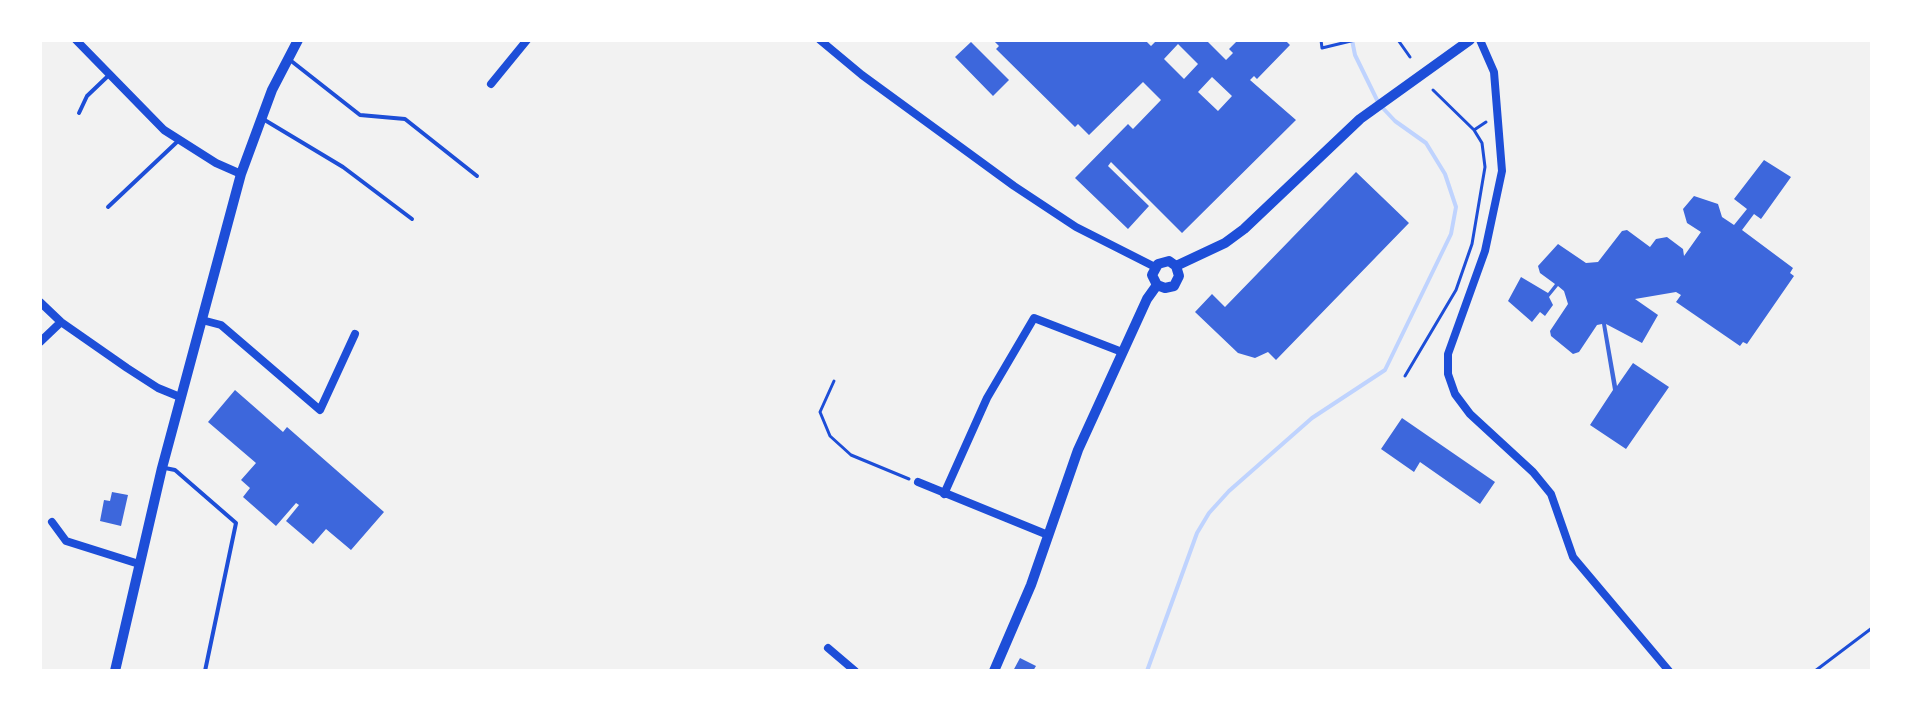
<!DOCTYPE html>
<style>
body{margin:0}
#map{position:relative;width:1912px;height:711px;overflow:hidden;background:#f2f2f2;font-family:Montserrat,sans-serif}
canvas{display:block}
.frame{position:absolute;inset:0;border:42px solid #fff;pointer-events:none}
</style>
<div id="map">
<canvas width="1912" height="711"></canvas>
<div class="frame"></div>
</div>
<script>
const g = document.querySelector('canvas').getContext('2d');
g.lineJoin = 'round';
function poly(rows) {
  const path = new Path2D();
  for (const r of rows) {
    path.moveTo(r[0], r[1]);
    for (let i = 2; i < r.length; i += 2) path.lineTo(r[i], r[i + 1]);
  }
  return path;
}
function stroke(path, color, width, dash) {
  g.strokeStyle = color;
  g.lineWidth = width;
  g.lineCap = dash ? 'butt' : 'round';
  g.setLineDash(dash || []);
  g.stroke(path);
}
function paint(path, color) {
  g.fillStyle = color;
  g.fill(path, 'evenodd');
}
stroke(poly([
 [1147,671,1197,533,1209,513,1229,491,1312,418,1385,370,1451,234,1456,207,1445,174,1426,143,1395,121,1379,104,1355,55,1352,40]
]), '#bfd3fe', 4);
paint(poly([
 [993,40,1145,40,1151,46,1157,40,1206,40,1226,60,1233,53,1229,49,1238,40,1285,40,1290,45,1257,79,1254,76,1250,80,1296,120,1182,233,1111,162,1108,166,1149,206,1128,229,1075,178,1128,124,1133,129,1161,100,1143,82,1089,135,1078,124,1075,127,996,49,999,46],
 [1178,44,1198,64,1184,79,1164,59],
 [1212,77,1232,96,1218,111,1198,92],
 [971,42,1009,80,993,96,955,57],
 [1764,160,1791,177,1761,219,1754,214,1742,230,1793,268,1790,273,1794,276,1747,344,1743,342,1740,346,1676,302,1681,295,1676,292,1635,299,1658,315,1642,343,1606,324,1617,386,1633,363,1669,387,1626,449,1590,425,1613,390,1602,324,1597,325,1579,352,1573,354,1551,336,1550,331,1568,304,1564,291,1558,286,1549,297,1553,305,1545,316,1540,312,1532,322,1508,301,1521,277,1548,293,1555,284,1540,273,1538,266,1558,244,1586,263,1598,262,1622,231,1627,230,1650,247,1656,239,1667,237,1683,249,1684,256,1701,232,1687,223,1683,209,1694,196,1718,204,1722,217,1734,225,1747,209,1734,199],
 [1356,172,1409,223,1276,360,1268,352,1255,358,1238,353,1195,312,1212,294,1225,307],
 [235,390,283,432,287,427,384,512,351,550,326,529,313,544,286,521,299,505,296,503,276,526,243,497,250,488,241,480,256,463,208,422],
 [1402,418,1495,482,1480,504,1420,462,1414,472,1381,449],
 [112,492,128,495,121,526,100,521,104,500,110,501],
 [1020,658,1036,666,1033,671,1013,671]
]), '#3d67dc');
stroke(poly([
 [1321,40,1322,48,1355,40],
 [1398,40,1410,57],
 [1433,90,1473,129],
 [1405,376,1456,290,1472,244,1485,167,1482,143,1474,130,1486,122],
 [834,381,820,412,830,436,851,455,909,479],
 [1815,671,1872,628]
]), '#1d4ed8', 3);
stroke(poly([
 [290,60,360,115,405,119,477,176],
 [79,113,87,96,108,76],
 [263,119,343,167,412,219],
 [108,207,178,141],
 [165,468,175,470,236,523,205,671]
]), '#1d4ed8', 4);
stroke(poly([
 [76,40,164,130,216,163,241,174],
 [820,40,862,75,1014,186,1076,227,1155,267],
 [1480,40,1494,72,1502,171,1485,251,1448,354,1448,374,1455,394,1470,414,1533,472,1551,494,1573,557,1669,671],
 [491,84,527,40],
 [40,302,61,322,127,368,158,388,180,397],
 [202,320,221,325,320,410,355,334],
 [40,342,61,322],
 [918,482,1048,535],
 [944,494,987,398,1034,318,1122,352],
 [52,522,66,541,139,564],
 [828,648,855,671]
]), '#1d4ed8', 8);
stroke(poly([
 [1176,266,1225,243,1244,229,1360,119,1470,40],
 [1157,285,1152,275,1158,264,1169,261,1176,266],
 [1157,285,1165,288,1174,286,1179,276,1176,266],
 [115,671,162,468,241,174,272,90,298,40],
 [994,671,1031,585,1078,450,1147,299,1157,285]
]), '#1d4ed8', 10);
</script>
